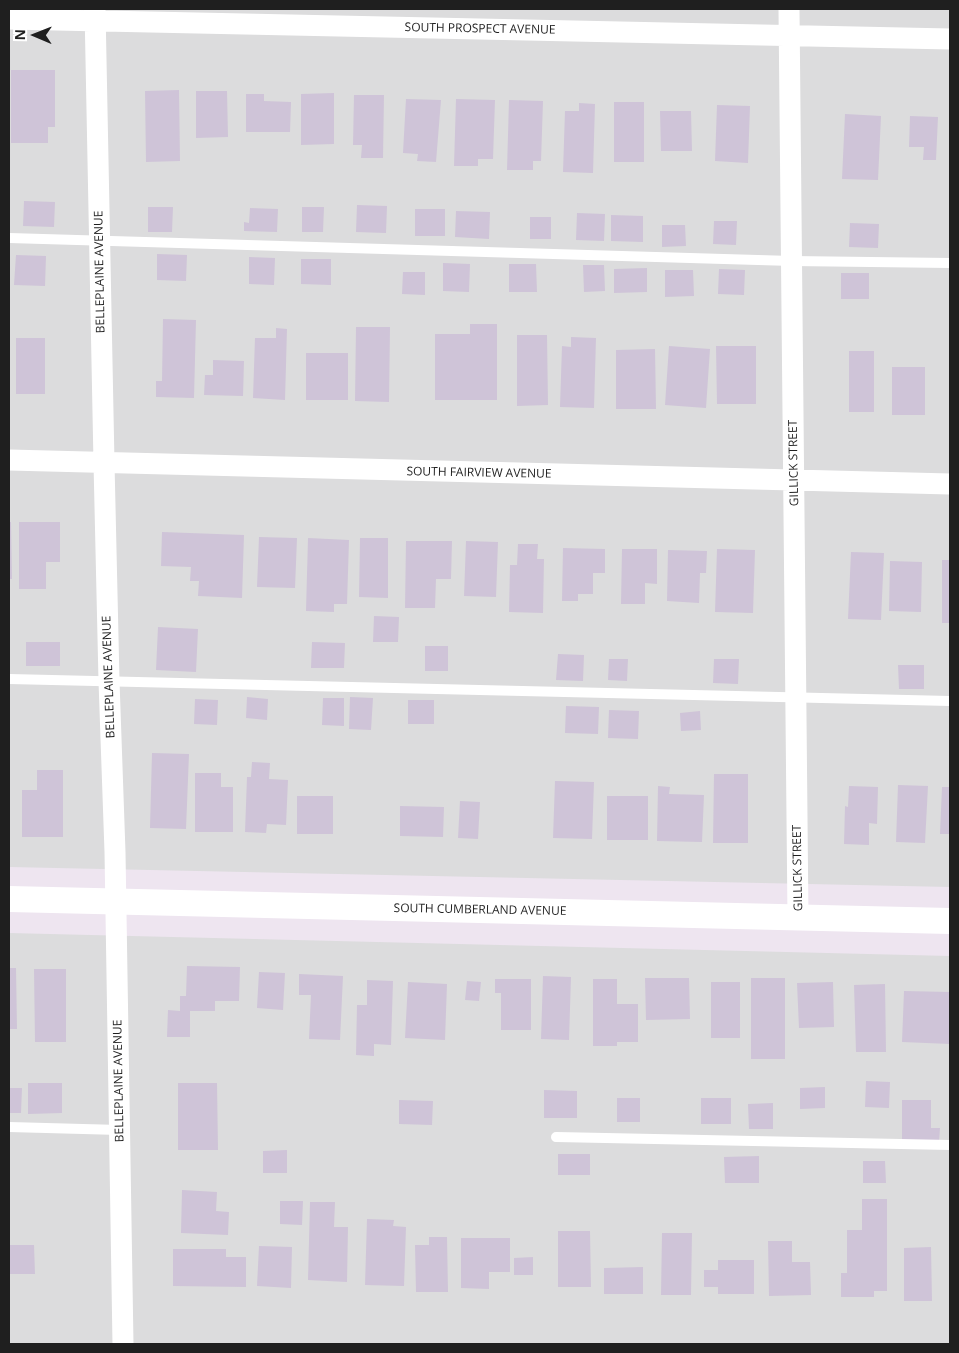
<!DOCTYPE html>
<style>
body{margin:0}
#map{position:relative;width:959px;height:1353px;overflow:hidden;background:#eee5f0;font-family:"Open Sans",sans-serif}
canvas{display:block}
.frame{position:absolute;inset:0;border:10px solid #1f1f1f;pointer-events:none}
.north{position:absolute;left:10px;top:10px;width:50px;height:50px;-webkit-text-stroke:4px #fff;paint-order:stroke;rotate:271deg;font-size:14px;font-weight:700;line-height:20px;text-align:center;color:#1f1f1f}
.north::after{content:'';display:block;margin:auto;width:18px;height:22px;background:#1f1f1f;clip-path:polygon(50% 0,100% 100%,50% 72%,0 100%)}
</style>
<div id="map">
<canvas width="959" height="1353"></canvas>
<div class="frame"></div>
<div class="north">N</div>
</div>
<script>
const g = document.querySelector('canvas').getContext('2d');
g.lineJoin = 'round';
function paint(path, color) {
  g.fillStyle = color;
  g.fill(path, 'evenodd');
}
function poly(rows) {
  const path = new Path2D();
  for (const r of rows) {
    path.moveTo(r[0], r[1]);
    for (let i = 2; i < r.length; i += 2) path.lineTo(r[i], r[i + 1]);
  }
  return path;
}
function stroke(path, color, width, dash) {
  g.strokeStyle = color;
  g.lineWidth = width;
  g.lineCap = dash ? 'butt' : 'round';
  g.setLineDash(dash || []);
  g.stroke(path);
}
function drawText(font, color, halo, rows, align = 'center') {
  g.font = font + ' "Open Sans",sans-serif';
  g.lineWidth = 5;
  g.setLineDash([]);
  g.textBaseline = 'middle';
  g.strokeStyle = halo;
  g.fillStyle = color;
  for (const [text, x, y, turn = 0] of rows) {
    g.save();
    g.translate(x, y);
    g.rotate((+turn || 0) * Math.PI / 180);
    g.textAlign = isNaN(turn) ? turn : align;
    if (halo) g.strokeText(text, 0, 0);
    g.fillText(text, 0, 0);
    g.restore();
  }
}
paint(poly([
 [9,9,950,9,950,887,9,867],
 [9,933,950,956,950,1344,9,1344]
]), '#dcdcdd');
paint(poly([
 [11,70,55,70,55,127,48,127,48,143,11,143],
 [179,90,180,161,146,162,145,91],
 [196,91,227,91,228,137,196,138],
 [334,93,334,144,301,145,301,94],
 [246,94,264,94,264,101,291,102,290,132,246,132],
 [354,95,384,95,383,158,361,158,362,145,353,145],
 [406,99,441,100,436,162,417,161,418,154,403,153],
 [456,99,495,100,493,159,478,159,478,166,454,166],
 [509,100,543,101,541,161,533,161,533,170,507,170],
 [614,102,644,102,644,162,614,162],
 [579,103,595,104,593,173,563,172,565,111,579,111],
 [717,105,750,106,748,163,715,161],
 [660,111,691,111,692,151,661,151],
 [845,114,881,116,878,180,842,179],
 [910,116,938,117,936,160,923,160,924,147,909,147],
 [24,201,55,202,54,227,23,226],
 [357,205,387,206,386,233,356,232],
 [148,207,173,207,172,232,148,232],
 [302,207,324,207,323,232,302,232],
 [250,208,278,209,277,232,244,231,244,222,249,223],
 [415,209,445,209,445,236,415,236],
 [456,211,490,212,489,239,455,237],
 [577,213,605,214,604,241,576,240],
 [611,215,643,216,643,242,611,241],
 [530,217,551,217,551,239,530,239],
 [714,221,737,221,736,245,713,244],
 [850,223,879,224,878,248,849,247],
 [662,225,685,225,686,246,662,247],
 [157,254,187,255,186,281,157,280],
 [16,255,46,256,45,286,14,285],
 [249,257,275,258,274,285,249,284],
 [301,259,331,259,331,285,301,284],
 [443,263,470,264,469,292,443,291],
 [509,264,536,264,537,292,509,292],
 [583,265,604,265,605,291,584,292],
 [647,268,647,292,614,293,614,269],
 [719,269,745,270,744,295,718,294],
 [665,270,693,270,694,296,665,297],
 [403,272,425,272,425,295,402,294],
 [841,273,869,273,869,299,841,299],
 [163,319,196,320,194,398,156,397,156,381,162,381],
 [470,324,497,324,497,400,435,400,435,334,470,334],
 [356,327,390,327,389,402,355,401],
 [276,328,287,329,285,400,253,398,255,338,276,338],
 [517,335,547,335,548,405,517,406],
 [571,337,596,338,594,408,560,407,562,346,571,347],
 [16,338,45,338,45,394,16,394],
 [669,346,710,349,706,408,665,405],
 [716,346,756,346,756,404,717,404],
 [655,349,656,409,616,409,616,350],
 [849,351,874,351,874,412,849,412],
 [306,353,348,353,348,400,306,400],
 [213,360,244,361,243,396,204,395,205,375,213,375],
 [892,367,925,367,925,415,892,415],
 [9,522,11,522,12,579,9,579],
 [19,522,60,522,60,562,46,562,46,589,19,589],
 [162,532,244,535,242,598,198,596,199,581,190,581,191,567,161,566],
 [259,537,297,538,295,588,257,587],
 [308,538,349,540,347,604,334,604,334,612,306,611],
 [360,538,388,538,388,598,359,597],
 [406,541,452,541,451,579,436,579,435,608,405,608],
 [466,541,498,542,496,597,464,596],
 [518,544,538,544,537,559,544,559,543,613,509,612,510,565,517,565],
 [563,548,605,549,605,573,593,573,593,594,578,594,578,601,562,601],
 [622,549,657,549,657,584,645,583,645,604,621,604],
 [717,549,755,550,753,613,715,612],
 [668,550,707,551,706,573,700,573,699,603,667,601],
 [851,552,884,553,881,620,848,619],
 [942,560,950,560,950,623,942,623],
 [890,561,922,562,921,612,889,611],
 [374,616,399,617,398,642,373,642],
 [158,627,198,629,196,672,156,670],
 [26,642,60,642,60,666,26,666],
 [312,642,345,643,344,668,311,668],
 [425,646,448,646,448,671,425,671],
 [558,654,584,655,583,681,556,680],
 [609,659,628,659,627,681,608,680],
 [714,659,739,659,738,684,713,683],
 [898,665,924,665,924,689,899,689],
 [247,697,268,699,267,720,246,718],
 [350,697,373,698,371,730,349,729],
 [323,698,344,698,344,726,322,725],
 [195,699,218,700,217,725,194,724],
 [408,700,434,700,434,724,408,724],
 [566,706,599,707,598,734,565,733],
 [609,710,639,711,638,739,608,738],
 [700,711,701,730,681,731,680,713],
 [152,753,189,754,186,829,150,828],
 [252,762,270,763,269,779,288,780,286,825,267,824,266,833,245,832,247,777,251,777],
 [37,770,63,770,63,837,22,837,22,790,37,790],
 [195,773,221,773,221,787,233,787,233,832,195,832],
 [714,774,748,774,748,843,713,843],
 [555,781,594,782,592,839,553,838],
 [898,785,928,786,925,843,896,842],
 [658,786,670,787,669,794,704,795,702,842,657,841],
 [849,786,878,787,877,824,869,823,869,845,844,844,845,806,848,807],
 [942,787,950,787,950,834,940,834],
 [297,796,333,796,333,834,297,834],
 [607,796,648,796,648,840,607,840],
 [460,801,480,802,478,839,458,838],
 [400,806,444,807,443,837,400,836],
 [187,966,240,967,239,1001,215,1001,215,1011,190,1011,190,1037,167,1037,168,1010,180,1011,180,996,186,996],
 [9,968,16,968,17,1029,9,1029],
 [34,969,66,969,66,1042,35,1042],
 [259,972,285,973,283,1010,257,1008],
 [299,974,343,976,340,1040,309,1039,311,995,299,995],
 [543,976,571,977,569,1040,541,1039],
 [645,978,689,978,690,1019,646,1020],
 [751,978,785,978,785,1059,751,1059],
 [495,979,531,979,531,1030,501,1030,501,993,495,993],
 [593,979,617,979,617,1004,638,1004,638,1042,617,1042,617,1046,593,1046],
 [367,980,393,981,391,1045,374,1044,374,1056,356,1055,357,1005,367,1005],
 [467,981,481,982,479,1001,465,1000],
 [408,982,447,984,445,1040,405,1038],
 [711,982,740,982,740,1038,711,1038],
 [833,982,834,1027,799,1028,797,983],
 [885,984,886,1052,856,1052,854,985],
 [904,991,950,992,950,1044,902,1042],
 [866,1081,890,1082,889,1108,865,1107],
 [28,1083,62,1083,62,1113,28,1114],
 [178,1083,217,1083,218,1150,178,1150],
 [825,1087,825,1108,800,1109,800,1088],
 [9,1088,22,1088,21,1113,9,1113],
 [544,1090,577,1091,577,1118,544,1118],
 [617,1098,640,1098,640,1122,617,1122],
 [701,1098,731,1098,731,1124,701,1124],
 [399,1100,433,1101,432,1125,399,1124],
 [902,1100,931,1100,931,1128,940,1128,939,1142,902,1142],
 [773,1103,773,1129,749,1129,748,1104],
 [287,1150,287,1173,263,1173,263,1151],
 [558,1154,590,1154,590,1175,558,1175],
 [759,1156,759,1183,725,1183,724,1157],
 [863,1161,885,1161,886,1183,863,1183],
 [182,1190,217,1192,216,1211,229,1212,228,1235,181,1233],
 [862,1199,887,1199,887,1291,874,1291,874,1297,841,1297,841,1273,847,1273,847,1230,862,1230],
 [280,1201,303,1201,302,1225,280,1224],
 [310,1202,335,1202,334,1227,348,1227,347,1282,308,1280],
 [367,1219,394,1220,393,1226,406,1227,404,1286,365,1285],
 [558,1231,590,1231,591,1287,558,1287],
 [662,1233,692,1233,691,1295,661,1295],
 [429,1237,447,1237,448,1292,416,1292,415,1245,429,1245],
 [461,1238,510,1238,510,1272,489,1272,489,1289,461,1288],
 [768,1241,792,1241,792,1262,810,1262,811,1295,769,1296],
 [9,1245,34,1245,35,1274,9,1274],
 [259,1246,292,1247,291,1288,257,1286],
 [931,1247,932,1301,904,1301,904,1248],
 [173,1249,226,1249,226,1257,246,1257,246,1287,173,1286],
 [533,1257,533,1275,514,1275,514,1258],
 [718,1260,754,1260,754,1294,718,1294,718,1287,704,1287,704,1270,718,1270],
 [643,1267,643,1294,604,1294,604,1268]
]), '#cfc4d8');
stroke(poly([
 [9,238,792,261,950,263],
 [9,679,950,701],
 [9,1127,120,1130],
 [556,1137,950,1145]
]), '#fff', 10);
stroke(poly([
 [95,9,104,463,109,681,115,852,123,1344],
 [789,9,798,918],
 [9,19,950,39],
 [9,460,950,484]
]), '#fff', 21);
stroke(poly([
 [9,899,950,921]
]), '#fff', 26);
drawText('12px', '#1f1f1f', '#fff', [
 ["SOUTH PROSPECT AVENUE",480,29,1],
 ["BELLEPLAINE AVENUE",100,272,-91],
 ["GILLICK STREET",794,463,-91],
 ["SOUTH FAIRVIEW AVENUE",479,473,1],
 ["BELLEPLAINE AVENUE",109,677,-92],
 ["GILLICK STREET",798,868,-91],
 ["SOUTH CUMBERLAND AVENUE",480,910,1],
 ["BELLEPLAINE AVENUE",119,1081,-91]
]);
</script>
